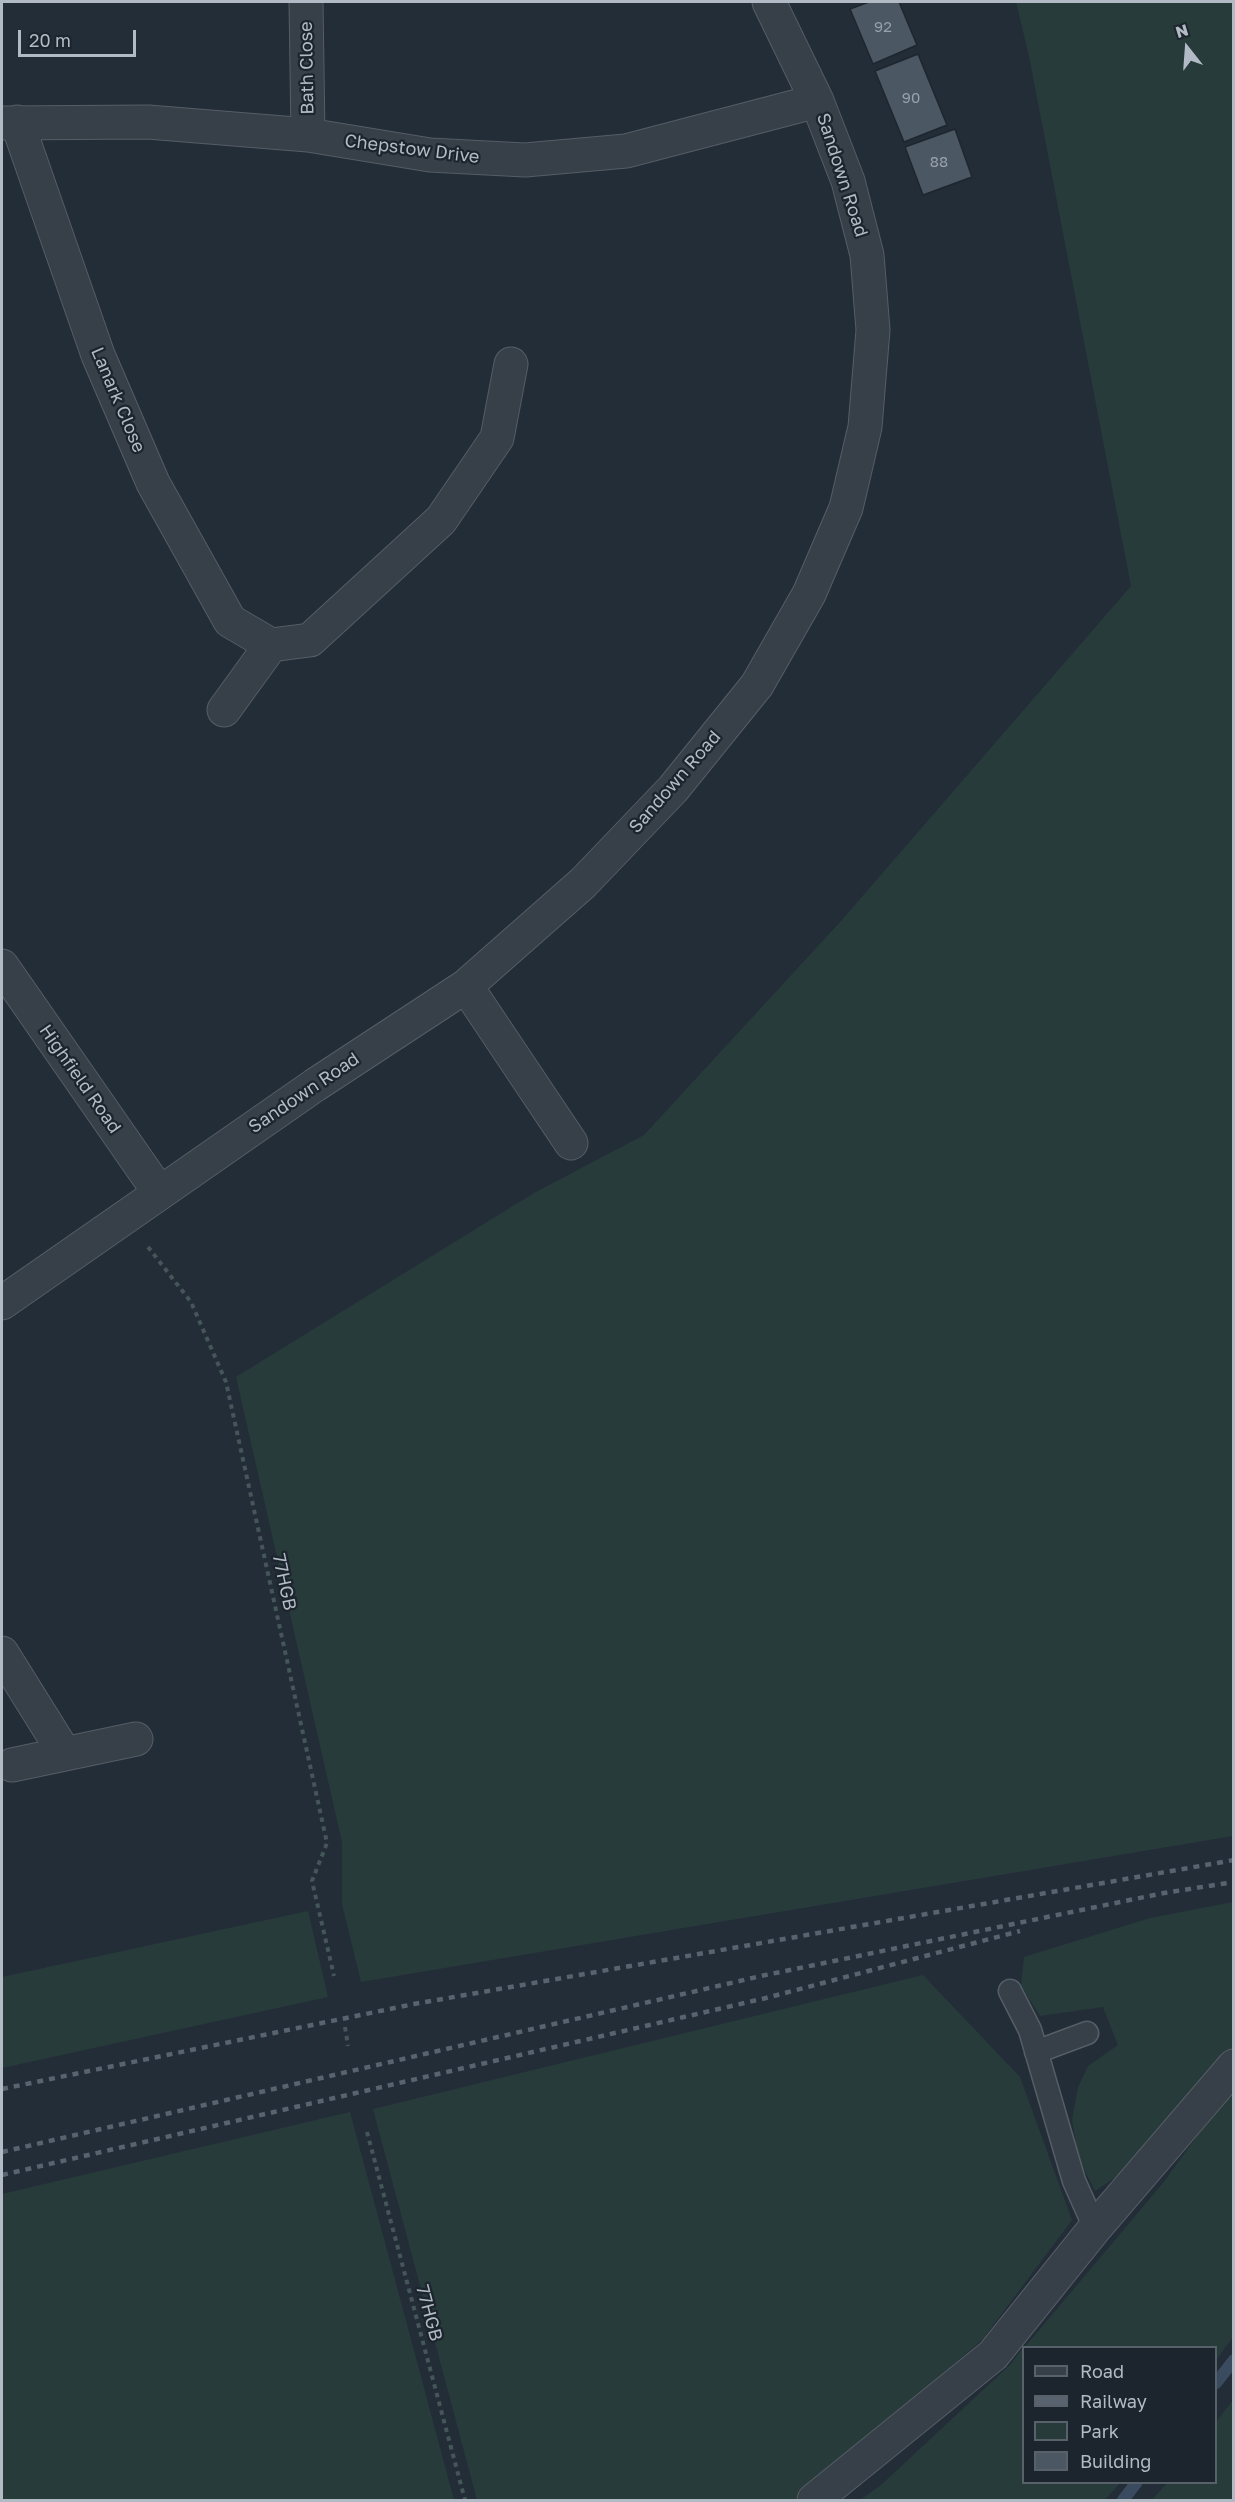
<!DOCTYPE html>
<style>
body{margin:0}
#map{position:relative;width:1235px;height:2502px;overflow:hidden;background:#232d38;font-family:"Golos Text",sans-serif}
canvas{display:block}
.frame{position:absolute;inset:0;border:3px solid #b2bac5;pointer-events:none}
.legend{position:absolute;left:1022px;top:2346px;width:195px;height:138px;box-sizing:border-box;background:#1c242d;border:2px solid #58606a;margin:0;padding:8px 10px;list-style:none;font-size:18px;color:#b2bac5}
.legend li{display:flex;align-items:center;gap:12px;height:30px}
.legend b{width:30px;border:2px solid #58606a}
.north{position:absolute;left:1157px;top:18px;width:60px;height:60px;-webkit-text-stroke:4px #1c242d;paint-order:stroke;rotate:343deg;font-size:16px;font-weight:700;line-height:24px;text-align:center;color:#b2bac5}
.north::after{content:'';display:block;margin:auto;width:21px;height:27px;background:#b2bac5;clip-path:polygon(50% 0,100% 100%,50% 72%,0 100%)}
.scale{position:absolute;left:18px;top:30px;width:118px;height:27px;box-sizing:border-box;border:3px solid #b2bac5;border-top:0;padding-left:8px;font-size:18px;line-height:21px;white-space:nowrap;color:#b2bac5;-webkit-text-stroke:4px #1c242d;paint-order:stroke}
</style>
<div id="map">
<canvas width="1235" height="2502"></canvas>
<div class="frame"></div>
<ul class="legend">
<li><b style="height:8px;background:#373f49"></b>Road</li>
<li><b style="height:8px;background:#59636f"></b>Railway</li>
<li><b style="height:16px;background:#283b3b"></b>Park</li>
<li><b style="height:16px;background:#4c5764"></b>Building</li>
</ul>
<div class="north">N</div>
<div class="scale">20 m</div>
</div>
<script>
const g = document.querySelector('canvas').getContext('2d');
g.lineJoin = 'round';
function paint(path, color) {
  g.fillStyle = color;
  g.fill(path, 'evenodd');
}
function poly(rows) {
  const path = new Path2D();
  for (const r of rows) {
    path.moveTo(r[0], r[1]);
    for (let i = 2; i < r.length; i += 2) path.lineTo(r[i], r[i + 1]);
  }
  return path;
}
function stroke(path, color, width, dash) {
  g.strokeStyle = color;
  g.lineWidth = width;
  g.lineCap = dash ? 'butt' : 'round';
  g.setLineDash(dash || []);
  g.stroke(path);
}
function drawText(font, color, halo, rows, align = 'center') {
  g.font = font + ' "Golos Text",sans-serif';
  g.lineWidth = 4.5;
  g.setLineDash([]);
  g.textBaseline = 'middle';
  g.strokeStyle = halo;
  g.fillStyle = color;
  for (const [text, x, y, turn = 0] of rows) {
    g.save();
    g.translate(x, y);
    g.rotate((+turn || 0) * Math.PI / 180);
    g.textAlign = isNaN(turn) ? turn : align;
    if (halo) g.strokeText(text, 0, 0);
    g.fillText(text, 0, 0);
    g.restore();
  }
}
paint(poly([
 [1016,2,1233,2,1233,1836,361,1982,342,1904,342,1842,236,1377,534,1193,644,1135,841,921,1131,586,1029,56],
 [1233,1902,1233,2052,1217,2064,1116,2177,1095,2191,1079,2160,1072,2120,1078,2087,1088,2066,1118,2045,1103,2007,1040,2016,1021,1986,1024,1957,1150,1918],
 [308,1911,328,1997,2,2068,2,1977],
 [923,1975,1020,2077,1072,2220,982,2340,795,2500,477,2500,373,2109],
 [1233,2089,1233,2337,1216,2360,1216,2348,1024,2348,1163,2183,1224,2099],
 [350,2112,454,2500,2,2500,2,2194],
 [1023,2348,1024,2482,1120,2483,1105,2500,860,2500,881,2485,1010,2365],
 [1233,2400,1233,2500,1152,2500,1167,2483,1216,2482,1216,2422]
]), '#283b3b');
stroke(poly([
 [1216,2383,1234,2360],
 [1123,2500,1137,2482]
]), '#3a4b60', 12);
const building = poly([
 [869,2,899,2,917,45,873,64,850,9,869,2],
 [918,54,947,125,904,142,875,71,918,54],
 [955,129,972,177,923,195,905,147,955,129]
]);
paint(building, '#4c5764');
stroke(building, '#1e262f', 1.5);
const lane = poly([
 [1010,1991,1030,2030,1074,2181,1095,2228],
 [1036,2052,1087,2033]
]);
const street = poly([
 [306,2,308,135],
 [17,122,98,355,153,483,230,621,271,645,310,640,441,520,497,438,511,364],
 [2,123,148,122,308,135,430,155,525,160,626,151,817,101],
 [224,710,271,645],
 [2,966,159,1192],
 [466,986,571,1143],
 [2,1303,315,1085,466,986,583,883,673,789,757,685,809,594,846,508,865,427,873,330,867,255,848,181,817,101,769,2],
 [2,1653,65,1754],
 [12,1765,136,1739],
 [814,2500,993,2355,1095,2228,1234,2066]
]);
stroke(lane, '#555d66', 25);
stroke(street, '#555d66', 35);
stroke(poly([
 [148,1247,191,1302,226,1382,327,1843,312,1881,334,1976],
 [345,2027,348,2046],
 [367,2132,465,2500]
]), '#455658', 4, [4.5, 4.5]);
stroke(lane, '#373f49', 22);
stroke(street, '#373f49', 33);
stroke(poly([
 [2,2089,414,2004,1234,1860],
 [2,2152,761,1976,1164,1893,1234,1882],
 [2,2175,766,1998,1020,1931]
]), '#59636f', 4.5, [6, 6]);
drawText('15px', '#98a1ad', null, [
 ["92",883,27],
 ["90",911,98],
 ["88",939,162]
]);
drawText('18px', '#b2bac5', '#1c242d', [
 ["Bath Close",307,68,-91],
 ["Chepstow Drive",412,149,7],
 ["Sandown Road",842,175,72],
 ["Lanark Close",118,400,67],
 ["Sandown Road",675,782,-49],
 ["Highfield Road",80,1079,55],
 ["Sandown Road",304,1093,-34],
 ["77HGB",284,1582,78],
 ["77HGB",429,2313,75]
]);
</script>
